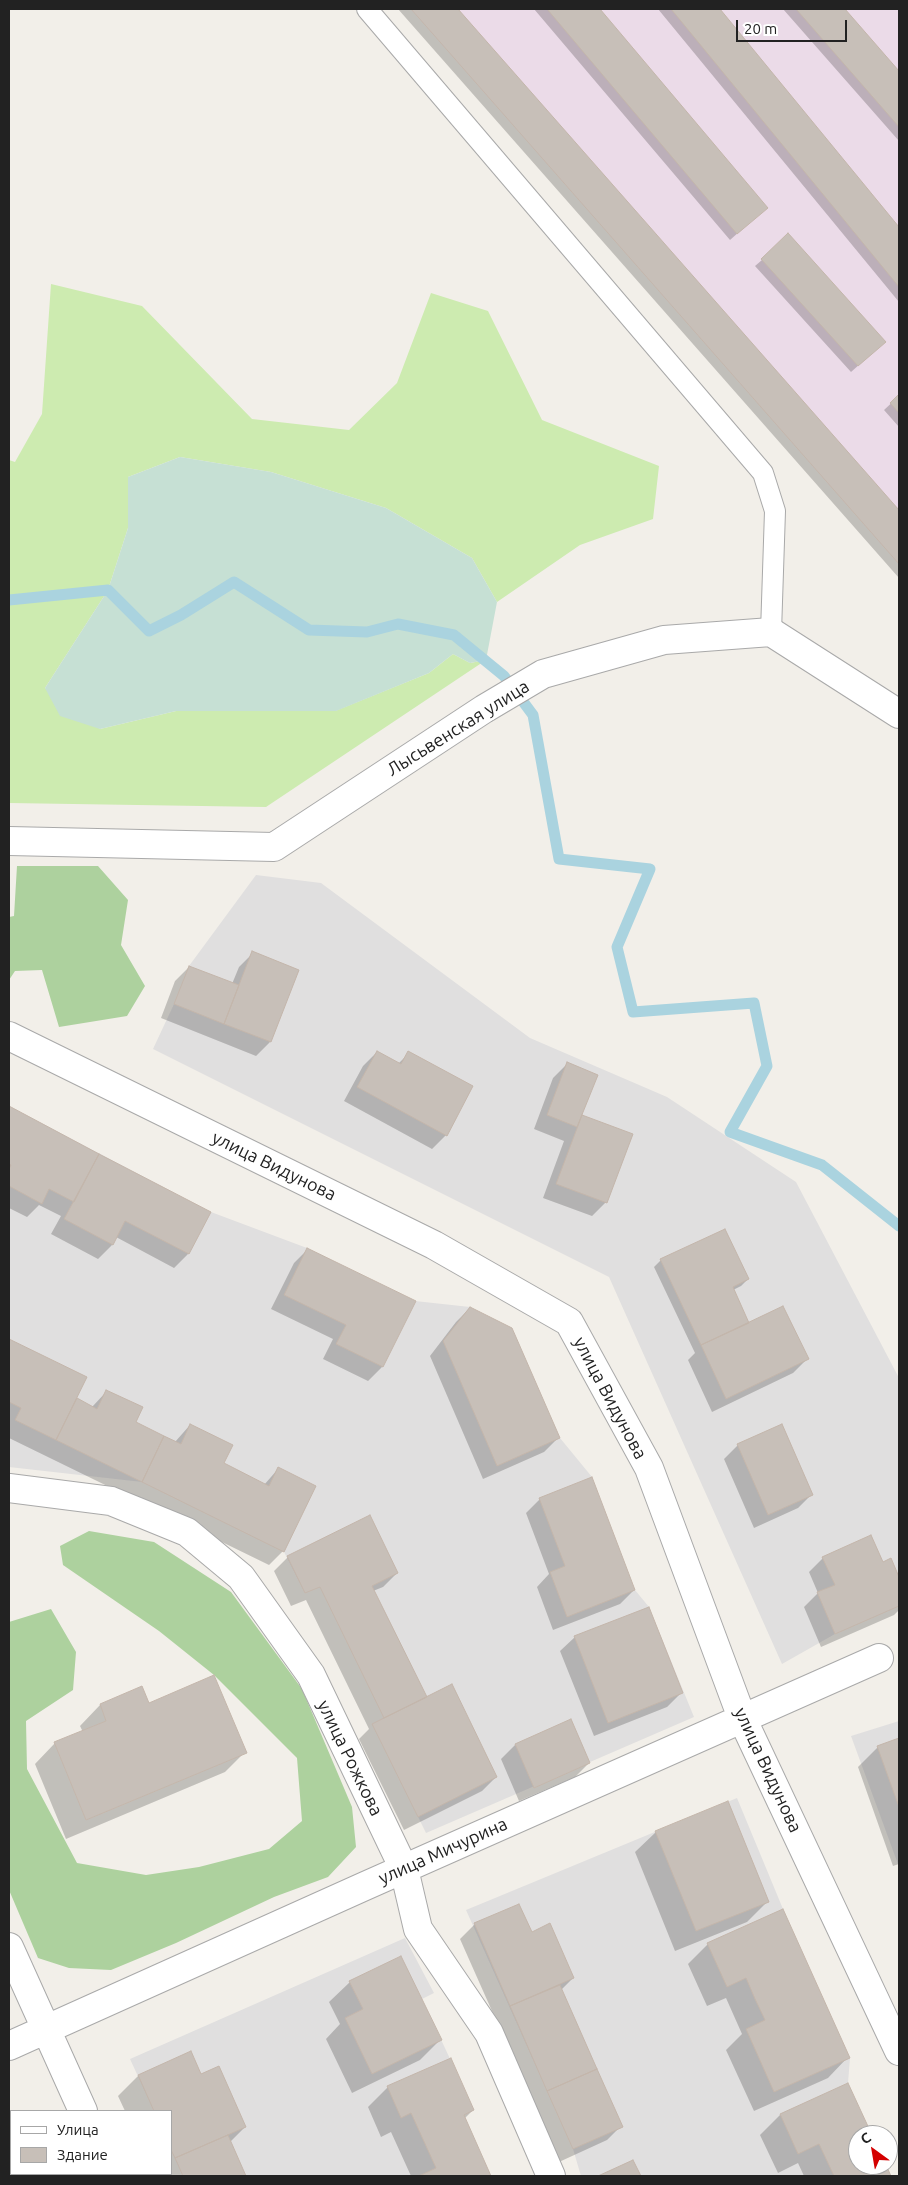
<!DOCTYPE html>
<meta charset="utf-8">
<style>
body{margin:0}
#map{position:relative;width:908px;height:2185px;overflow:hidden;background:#f2efe9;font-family:Ubuntu,sans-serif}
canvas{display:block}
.frame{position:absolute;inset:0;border:10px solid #222;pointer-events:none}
.legend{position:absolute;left:10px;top:2110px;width:162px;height:65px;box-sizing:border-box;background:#fff;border:1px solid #a7a7a7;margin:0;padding:6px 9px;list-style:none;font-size:15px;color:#222}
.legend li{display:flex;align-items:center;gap:10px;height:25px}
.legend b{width:25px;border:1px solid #a7a7a7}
.north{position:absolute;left:848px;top:2125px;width:50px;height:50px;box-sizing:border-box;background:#fff;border:1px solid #a7a7a7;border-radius:50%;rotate:328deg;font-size:14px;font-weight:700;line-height:20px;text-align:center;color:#222}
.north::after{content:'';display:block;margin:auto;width:18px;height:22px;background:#d40000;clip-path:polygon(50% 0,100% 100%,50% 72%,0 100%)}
.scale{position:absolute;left:736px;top:20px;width:111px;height:22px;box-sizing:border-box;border:2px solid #222;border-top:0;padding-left:6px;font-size:15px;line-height:18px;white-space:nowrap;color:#222;-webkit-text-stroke:4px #fff;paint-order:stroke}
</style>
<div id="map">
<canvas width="908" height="2185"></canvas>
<div class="frame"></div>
<ul class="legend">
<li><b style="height:6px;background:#fff"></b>Улица</li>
<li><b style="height:14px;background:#c7bfb8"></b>Здание</li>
</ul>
<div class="north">С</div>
<div class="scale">20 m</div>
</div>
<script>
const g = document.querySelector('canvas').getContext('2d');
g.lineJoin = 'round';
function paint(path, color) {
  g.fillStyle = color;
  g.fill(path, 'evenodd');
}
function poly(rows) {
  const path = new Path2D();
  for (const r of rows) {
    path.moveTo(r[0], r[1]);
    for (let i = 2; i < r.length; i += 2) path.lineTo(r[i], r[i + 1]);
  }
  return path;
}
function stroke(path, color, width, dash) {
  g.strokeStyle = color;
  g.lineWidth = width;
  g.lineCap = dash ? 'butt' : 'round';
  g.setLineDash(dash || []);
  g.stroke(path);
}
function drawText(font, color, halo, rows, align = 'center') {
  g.font = font + ' Ubuntu,sans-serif';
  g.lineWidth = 4.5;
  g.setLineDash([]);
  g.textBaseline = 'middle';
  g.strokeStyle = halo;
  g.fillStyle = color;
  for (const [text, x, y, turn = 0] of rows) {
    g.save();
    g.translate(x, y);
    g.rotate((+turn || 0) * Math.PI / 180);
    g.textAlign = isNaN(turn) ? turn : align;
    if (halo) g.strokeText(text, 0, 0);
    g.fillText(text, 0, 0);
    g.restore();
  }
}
paint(poly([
 [256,875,321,883,530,1038,667,1097,796,1182,899,1378,899,1606,835,1634,782,1664,609,1277,153,1049,174,1004,189,966],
 [9,1106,211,1212,307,1248,415,1301,470,1307,512,1328,560,1438,592,1477,635,1590,649,1607,694,1717,426,1833,372,1724,384,1718,320,1587,305,1593,284,1552,142,1482,9,1467],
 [899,1721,899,1867,851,1736],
 [737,1798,783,1909,850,2058,848,2083,872,2135,858,2135,858,2165,886,2165,891,2176,581,2176,573,2149,466,1910],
 [405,1938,434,1993,422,1999,474,2110,464,2115,491,2176,183,2176,171,2150,171,2111,154,2111,130,2059]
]), '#e0dfdf');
paint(poly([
 [411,9,899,9,899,564]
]), '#ebdbe8');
paint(poly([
 [51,284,142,306,252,419,349,430,397,383,431,293,488,311,542,420,659,466,653,519,580,545,497,602,472,558,386,508,271,472,180,457,128,477,128,528,108,590,45,688,100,729,176,711,335,711,429,673,453,654,470,663,486,660,266,807,9,803,9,460,15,462,42,414]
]), '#cdebb0');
paint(poly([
 [17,866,98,866,128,900,121,945,145,986,127,1016,59,1027,42,970,15,971,9,980,9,917,14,916],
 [89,1531,154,1542,231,1592,302,1689,352,1807,356,1847,328,1877,274,1897,176,1943,111,1970,69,1968,38,1958,9,1890,9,1622,51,1609,76,1652,73,1690,26,1721,27,1769,77,1863,146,1875,199,1867,269,1849,302,1821,297,1758,214,1675,159,1631,63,1565,60,1546]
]), '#add19e');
paint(poly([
 [180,457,271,472,386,508,472,558,497,602,486,660,470,663,453,654,429,673,336,711,176,711,100,729,60,716,45,688,108,590,128,528,128,477]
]), '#c6e0d4');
paint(poly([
 [398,9,457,9,899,512,899,578],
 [534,9,598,9,766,208,730,240],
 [658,9,718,9,899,229,899,302],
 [783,9,843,9,899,73,899,141],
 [762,260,878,348,851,372,755,266],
 [899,396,899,427,884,410],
 [253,953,298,970,270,1042,256,1056,161,1018,175,981,189,967,232,984,239,967],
 [377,1052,398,1064,409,1053,446,1135,432,1149,344,1101,363,1066],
 [567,1064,581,1116,632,1135,606,1202,592,1216,543,1198,564,1141,534,1129,553,1078],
 [9,1108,209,1213,188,1254,174,1268,116,1237,112,1245,98,1259,51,1234,61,1216,39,1205,27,1217,9,1208],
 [308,1249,414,1302,382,1367,368,1381,323,1359,333,1339,271,1309,294,1263],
 [661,1260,748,1279,741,1286,733,1290,749,1324,807,1359,793,1373,712,1412,688,1360,695,1353,654,1267],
 [470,1308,558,1438,544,1452,483,1479,430,1356,456,1322],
 [9,1340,86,1378,75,1399,92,1407,107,1391,134,1422,175,1442,190,1425,222,1464,264,1485,278,1469,283,1551,269,1565,9,1438],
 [738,1445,812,1494,798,1508,754,1528,724,1459],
 [540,1499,634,1590,620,1604,553,1630,537,1587,549,1574,526,1513],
 [288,1557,397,1573,383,1587,373,1591,426,1699,496,1777,482,1791,404,1830,359,1739,369,1729,306,1600,291,1606,274,1571],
 [823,1558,882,1564,890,1560,899,1580,899,1610,894,1615,821,1647,804,1607,818,1593,809,1572],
 [648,1608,681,1693,667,1707,594,1736,560,1651,575,1637],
 [142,1688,149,1704,245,1752,225,1772,66,1839,35,1764,55,1743,83,1732,80,1726,100,1705],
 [899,1739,899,1864,893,1866,858,1767,878,1747],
 [515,1745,589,1763,575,1777,519,1801,501,1759],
 [656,1832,767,1902,747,1922,675,1951,635,1852],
 [519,1905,531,1933,573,1978,561,1990,621,2126,607,2140,559,2162,460,1939,474,1925],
 [708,1944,848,2057,828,2078,754,2111,726,2050,742,2034,726,1998,707,2006,688,1964],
 [350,1982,440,2040,420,2060,352,2093,326,2039,340,2024,329,2002],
 [138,2076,201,2076,245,2127,230,2142,245,2176,163,2176,162,2174,154,2176,153,2174,171,2174,171,2111,125,2111,118,2096],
 [388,2087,473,2110,464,2119,490,2176,411,2176,391,2132,381,2137,368,2107],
 [780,2115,871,2135,858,2135,858,2165,885,2165,890,2176,804,2176,798,2163,778,2173,760,2135],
 [11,2120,11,2174,55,2174,56,2176,9,2176,9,2121]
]), '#0003');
stroke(poly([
 [9,600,108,590,149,631,181,615,234,582,309,630,367,632,398,624,454,635,504,676,533,715,559,859,650,869,617,947,633,1012,754,1003,767,1066,730,1132,822,1165,899,1226]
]), '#aad3df', 11);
const building = poly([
 [411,9,458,9,899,510,899,564,411,9],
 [547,9,600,9,768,208,737,234,547,9],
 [671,9,720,9,899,227,899,287,671,9],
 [796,9,845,9,899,71,899,127,796,9],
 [788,233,886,342,858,366,761,259,788,233],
 [899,394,899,413,890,403,899,394],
 [252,951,299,970,271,1042,224,1024,252,951],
 [189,966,239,985,224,1024,174,1004,189,966],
 [377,1051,401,1064,408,1051,473,1086,447,1136,357,1087,377,1051],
 [567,1062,598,1075,577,1127,547,1115,567,1062],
 [9,1106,99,1154,74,1202,49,1189,42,1204,9,1186,9,1169,11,1165,9,1164,9,1106],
 [582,1115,633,1134,607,1203,556,1184,582,1115],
 [99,1154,211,1212,189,1254,125,1221,113,1245,64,1219,99,1154],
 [725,1229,749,1279,733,1287,749,1323,701,1345,660,1259,725,1229],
 [307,1248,416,1301,383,1367,336,1344,346,1325,284,1295,307,1248],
 [783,1306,809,1359,726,1399,701,1345,783,1306],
 [470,1307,512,1328,560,1438,497,1466,443,1341,470,1307],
 [9,1339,87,1377,56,1440,15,1420,21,1408,9,1402,9,1339],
 [106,1390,143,1407,136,1422,164,1436,142,1482,56,1440,77,1398,97,1409,106,1390],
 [190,1424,233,1445,224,1463,269,1486,278,1467,316,1486,284,1552,142,1482,164,1436,181,1444,190,1424],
 [782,1424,813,1495,768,1515,737,1444,782,1424],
 [592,1477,635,1590,567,1617,550,1572,565,1566,539,1498,592,1477],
 [370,1515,398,1573,372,1586,427,1697,384,1718,320,1587,305,1593,287,1556,370,1515],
 [871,1535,883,1562,891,1558,899,1577,899,1606,835,1634,817,1592,835,1585,822,1557,871,1535],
 [649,1607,683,1693,608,1723,574,1636,649,1607],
 [214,1675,247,1753,86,1820,54,1742,106,1721,100,1704,142,1686,149,1703,214,1675],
 [452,1684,497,1777,418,1817,372,1724,452,1684],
 [571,1719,590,1763,534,1788,515,1744,571,1719],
 [899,1738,899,1807,877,1746,899,1738],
 [728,1801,769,1902,696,1931,655,1831,728,1801],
 [519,1904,532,1932,550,1923,574,1978,510,2006,474,1923,519,1904],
 [783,1909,850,2058,774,2092,746,2029,765,2020,755,1999,746,1978,727,1987,707,1943,783,1909],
 [401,1956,442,2040,372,2074,345,2018,363,2009,349,1981,401,1956],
 [560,1985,597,2069,547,2091,510,2006,560,1985],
 [191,2051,201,2074,219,2066,246,2127,175,2158,171,2150,171,2111,154,2111,138,2075,191,2051],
 [451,2058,474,2110,464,2115,491,2176,419,2176,436,2168,411,2113,401,2118,387,2086,451,2058],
 [597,2069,623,2127,573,2149,547,2091,597,2069],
 [848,2083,872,2135,858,2135,858,2165,886,2165,891,2176,834,2176,819,2144,798,2154,780,2114,848,2083],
 [11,2118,11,2174,57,2174,58,2176,9,2176,9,2119,11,2118],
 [228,2135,246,2176,183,2176,175,2158,228,2135],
 [633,2160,641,2176,598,2176,633,2160]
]);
paint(building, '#c7bfb8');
stroke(building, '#c4b6ab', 1);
const lane = poly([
 [367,9,763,473,775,511,771,632]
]);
const street = poly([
 [9,841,274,847,484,709,543,674,664,640,771,632,899,714],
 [9,1036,434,1245,569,1322,649,1468,742,1718,899,2051],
 [9,1488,111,1501,187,1532,241,1577,311,1675,404,1869,418,1929,489,2033,551,2176],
 [9,1947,83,2111],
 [9,2046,365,1886,879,1658],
 [111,2174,112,2176]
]);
stroke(lane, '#a9a9a9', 22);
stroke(street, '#a9a9a9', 30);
stroke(lane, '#fff', 20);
stroke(street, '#fff', 28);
drawText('18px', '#222', '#fff', [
 ["Лысьвенская улица",458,728,-32],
 ["улица Видунова",274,1166,26],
 ["улица Видунова",610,1398,62],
 ["улица Рожкова",350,1758,64],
 ["улица Видунова",768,1770,65],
 ["улица Мичурина",443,1851,-24]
]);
</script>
